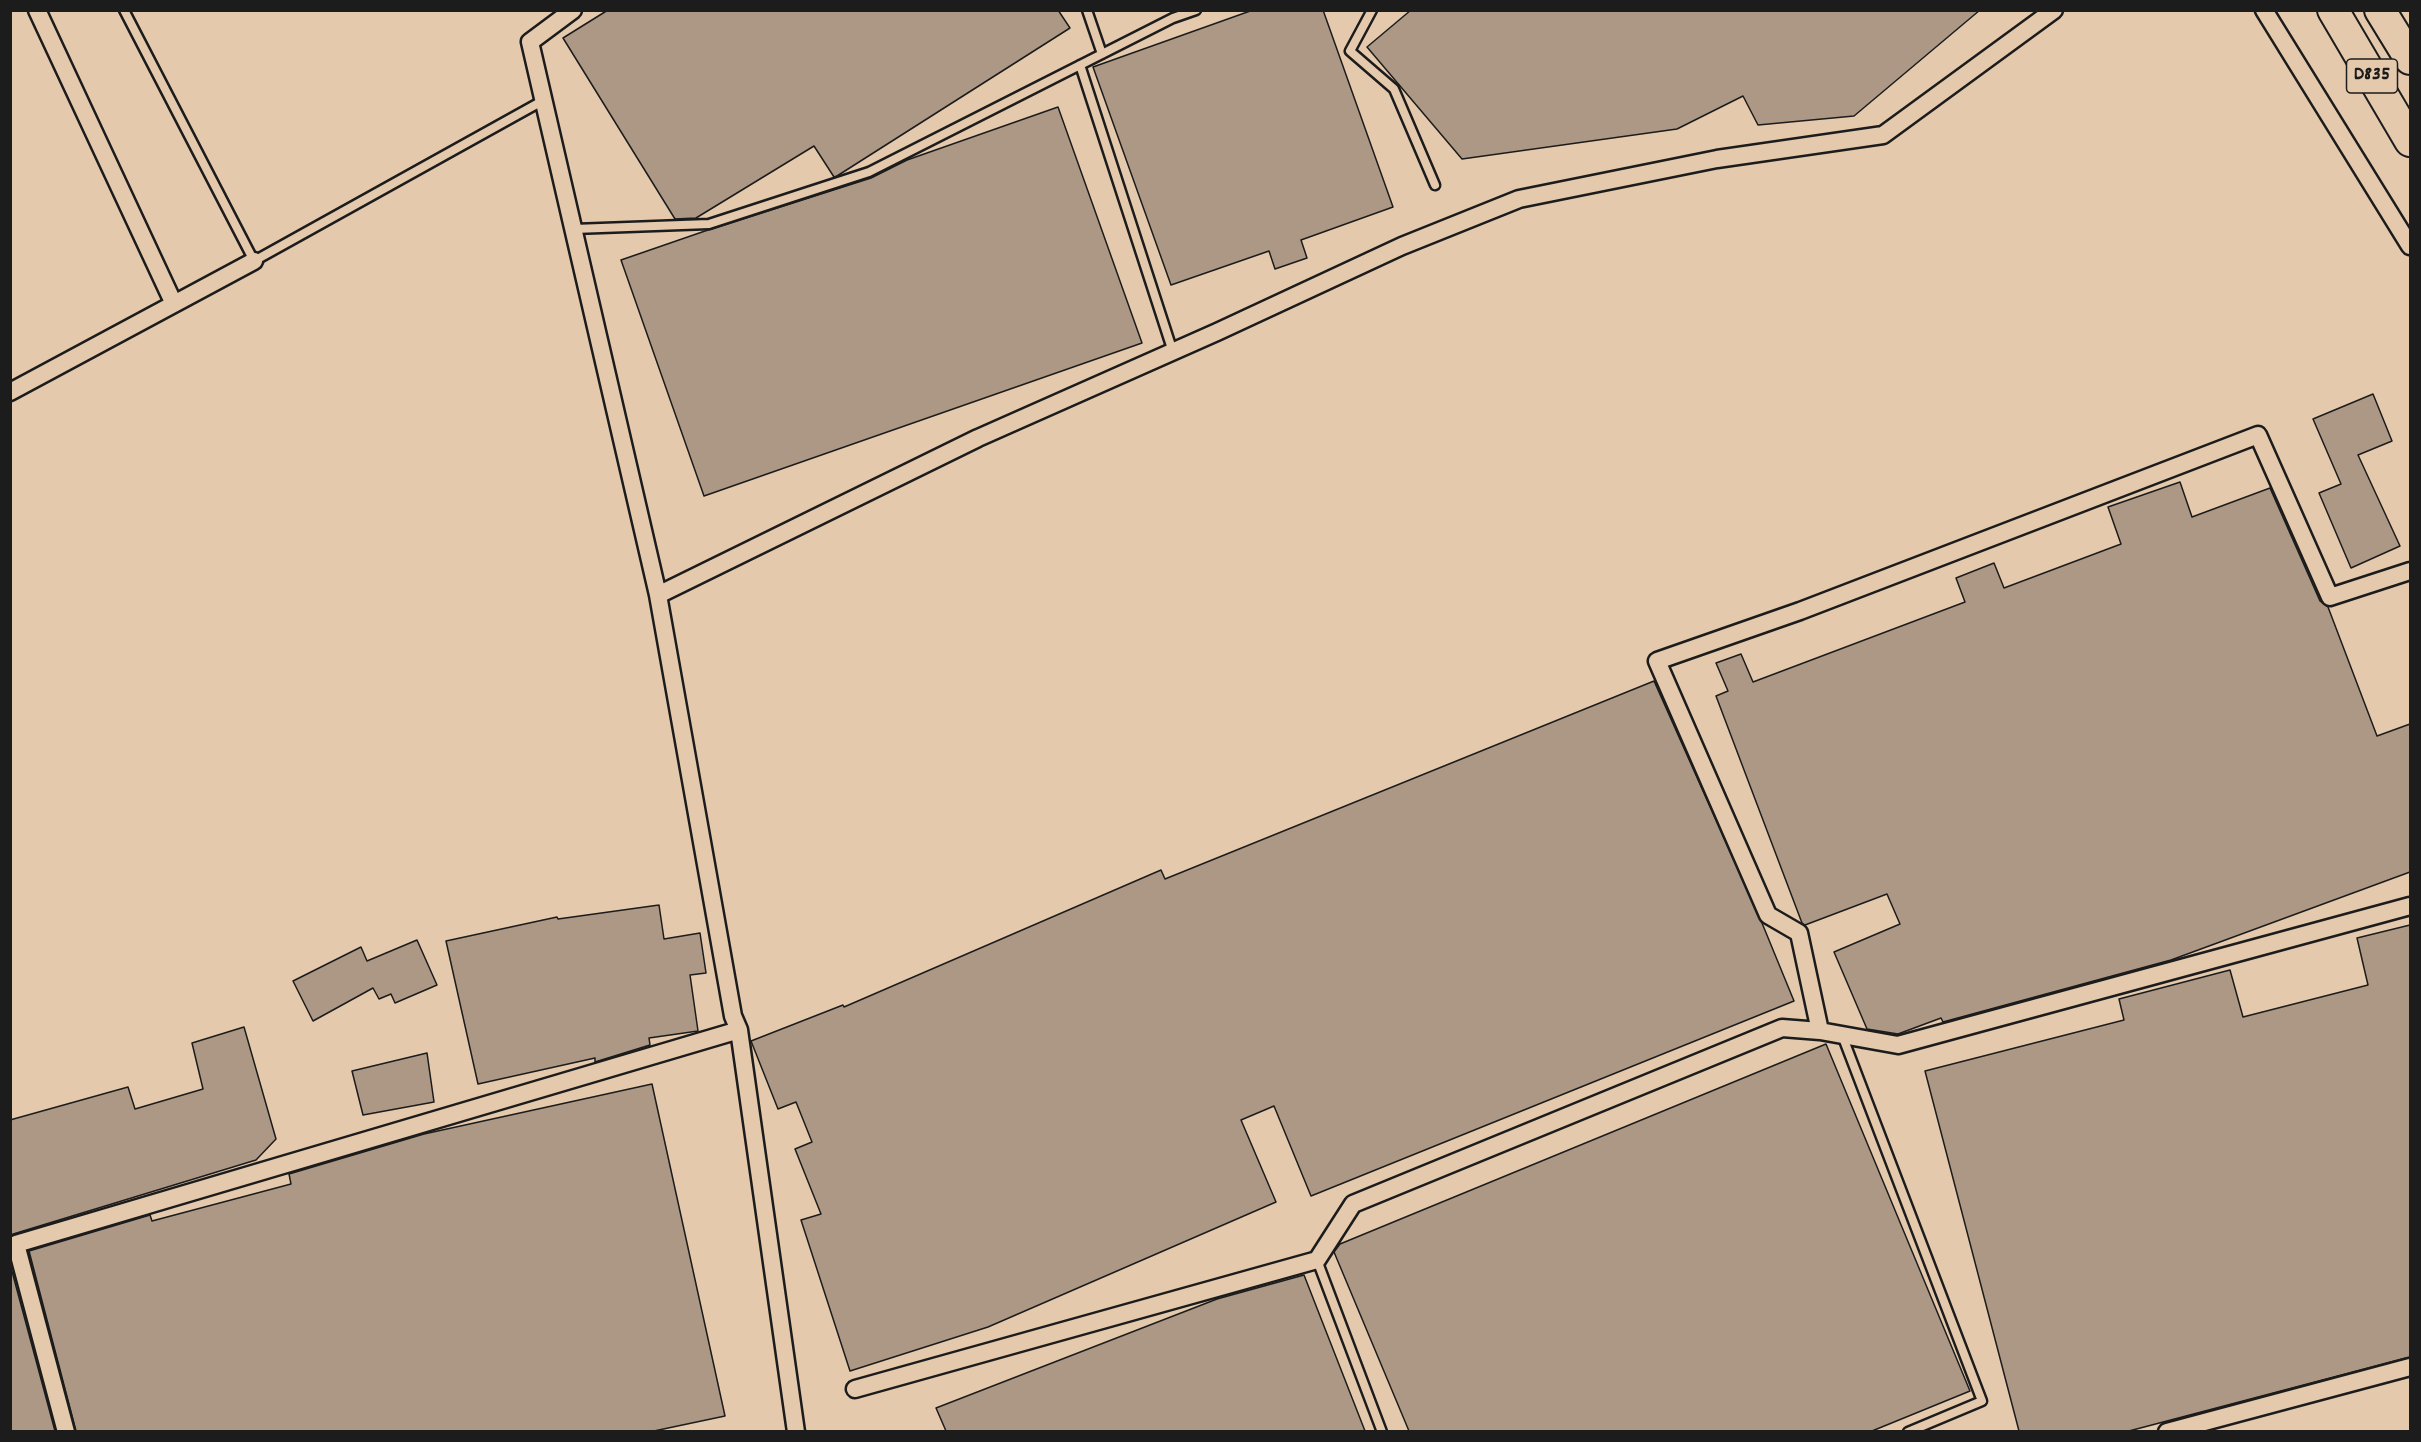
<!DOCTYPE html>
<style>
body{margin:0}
#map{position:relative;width:2421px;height:1442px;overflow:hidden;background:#e4c9ac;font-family:Dekko,sans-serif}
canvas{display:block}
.frame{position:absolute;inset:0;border:12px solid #1c1c1c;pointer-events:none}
</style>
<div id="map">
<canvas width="2421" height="1442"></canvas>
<div class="frame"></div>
</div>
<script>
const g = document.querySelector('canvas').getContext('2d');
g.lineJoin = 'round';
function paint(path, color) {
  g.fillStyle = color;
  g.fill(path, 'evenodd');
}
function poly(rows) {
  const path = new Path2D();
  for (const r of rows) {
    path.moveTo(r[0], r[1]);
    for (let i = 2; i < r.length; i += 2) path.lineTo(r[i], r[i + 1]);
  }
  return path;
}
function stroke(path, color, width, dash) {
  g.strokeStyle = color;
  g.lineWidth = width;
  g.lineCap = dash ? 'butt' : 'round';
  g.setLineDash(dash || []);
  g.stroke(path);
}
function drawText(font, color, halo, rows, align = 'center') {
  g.font = font + ' Dekko,sans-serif';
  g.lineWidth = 5;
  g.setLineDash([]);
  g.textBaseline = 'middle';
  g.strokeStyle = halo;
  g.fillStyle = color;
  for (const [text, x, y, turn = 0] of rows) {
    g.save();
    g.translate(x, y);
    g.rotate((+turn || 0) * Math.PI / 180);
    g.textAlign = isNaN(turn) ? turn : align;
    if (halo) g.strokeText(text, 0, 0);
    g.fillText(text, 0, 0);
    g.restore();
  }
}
const building = poly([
 [608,10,1058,10,1070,28,837,176,834,177,814,146,696,218,675,219,563,38,608,10],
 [1253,10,1323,10,1393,207,1301,240,1307,258,1275,269,1269,251,1171,285,1093,67,1253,10],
 [1411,10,1980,10,1854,116,1758,125,1743,96,1677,129,1462,159,1367,47,1411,10],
 [1058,107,1142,343,704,496,621,260,705,231,871,178,907,160,1058,107],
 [2373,394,2392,441,2358,455,2400,546,2351,568,2319,493,2341,484,2313,419,2373,394],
 [2180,482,2192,517,2270,488,2320,601,2328,607,2377,736,2410,724,2410,872,2171,960,1943,1022,1941,1018,1898,1034,1867,1029,1834,952,1900,924,1887,894,1805,925,1802,923,1716,696,1728,691,1716,663,1741,654,1753,682,1965,602,1956,578,1994,563,2004,588,2121,544,2108,507,2180,482],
 [1654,681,1762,923,1794,1001,1311,1196,1274,1106,1241,1120,1276,1202,988,1327,850,1371,801,1220,821,1214,795,1149,812,1142,796,1102,778,1109,751,1041,843,1005,844,1007,1161,870,1165,879,1654,681],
 [659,905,664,939,700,933,706,973,690,975,698,1031,649,1038,650,1045,595,1062,595,1058,478,1084,446,941,557,917,558,919,659,905],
 [2410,925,2410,1357,2129,1431,2019,1431,1925,1071,2124,1020,2119,999,2230,970,2243,1017,2368,985,2357,938,2410,925],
 [417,940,437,985,395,1003,391,994,379,999,373,988,313,1021,293,981,361,947,367,961,417,940],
 [244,1027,276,1139,256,1160,10,1235,10,1120,128,1087,135,1109,203,1089,192,1043,244,1027],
 [1826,1044,1970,1391,1872,1431,1409,1431,1334,1252,1340,1244,1826,1044],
 [427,1053,434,1102,363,1115,352,1071,427,1053],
 [652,1084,725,1416,654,1431,76,1431,29,1251,150,1215,152,1221,291,1184,289,1174,424,1134,652,1084],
 [10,1264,55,1431,10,1431,10,1264],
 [1304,1275,1365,1431,946,1431,936,1408,1217,1299,1304,1275]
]);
paint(building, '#ac9884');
stroke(building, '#1c1c1c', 1.5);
const lane = poly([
 [124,10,254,261,544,100],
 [1087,10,1102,54],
 [1372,10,1350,51,1394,89,1435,185],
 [1080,65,1173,352],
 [574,229,709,224,869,172,1173,18,1196,10],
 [1842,1035,1982,1401,1908,1432],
 [1317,1260,1382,1432]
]);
const street = poly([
 [37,10,174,304],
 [573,10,530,42,658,595,733,1016,739,1030,796,1432],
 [2264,10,2410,246],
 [10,392,254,261],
 [658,595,978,438,1217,332,1402,246,1519,199,1717,159,1883,135,2054,10],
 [1820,1031,1898,1045,2410,906],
 [855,1389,1317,1260,1353,1204,1782,1028,1820,1031,1799,933,1768,915,1657,661,1800,611,2258,435,2330,597,2410,571],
 [66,1432,16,1244,739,1030],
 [2167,1432,2410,1367]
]);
const highway = poly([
 [2333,10,2410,141],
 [2380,10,2410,59]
]);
stroke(lane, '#1c1c1c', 13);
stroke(street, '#1c1c1c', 21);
stroke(highway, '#1c1c1c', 34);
stroke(lane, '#e4c9ac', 8);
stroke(street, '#e4c9ac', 16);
stroke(highway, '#e4c9ac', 30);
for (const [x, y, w] of [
 [2372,76,51]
]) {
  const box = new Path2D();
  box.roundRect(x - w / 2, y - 17, w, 34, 4.5);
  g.fillStyle = '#e4c9ac';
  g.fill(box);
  stroke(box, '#1c1c1c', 1.5);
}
drawText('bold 20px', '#1c1c1c', null, [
 ["D835",2372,76]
]);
</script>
